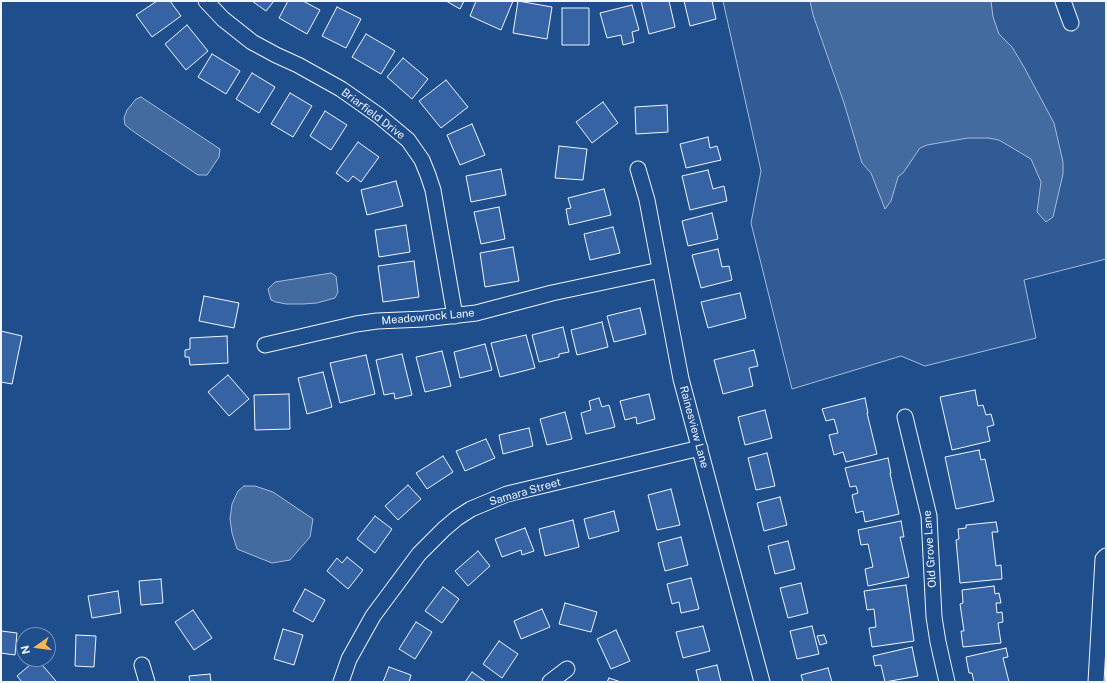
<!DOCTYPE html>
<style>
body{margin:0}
#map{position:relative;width:1107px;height:683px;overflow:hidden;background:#1f4e8c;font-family:"Public Sans",sans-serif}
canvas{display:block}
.frame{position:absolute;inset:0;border:2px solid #f2f6ff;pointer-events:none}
.north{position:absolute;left:16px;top:627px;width:40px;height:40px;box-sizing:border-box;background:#1f4e8c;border:1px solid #7391ba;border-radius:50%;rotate:256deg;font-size:11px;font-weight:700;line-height:16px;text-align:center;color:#f2f6ff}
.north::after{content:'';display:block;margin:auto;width:14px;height:18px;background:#ffb74d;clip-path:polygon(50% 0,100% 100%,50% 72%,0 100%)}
</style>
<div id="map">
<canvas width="1107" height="683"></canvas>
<div class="frame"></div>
<div class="north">N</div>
</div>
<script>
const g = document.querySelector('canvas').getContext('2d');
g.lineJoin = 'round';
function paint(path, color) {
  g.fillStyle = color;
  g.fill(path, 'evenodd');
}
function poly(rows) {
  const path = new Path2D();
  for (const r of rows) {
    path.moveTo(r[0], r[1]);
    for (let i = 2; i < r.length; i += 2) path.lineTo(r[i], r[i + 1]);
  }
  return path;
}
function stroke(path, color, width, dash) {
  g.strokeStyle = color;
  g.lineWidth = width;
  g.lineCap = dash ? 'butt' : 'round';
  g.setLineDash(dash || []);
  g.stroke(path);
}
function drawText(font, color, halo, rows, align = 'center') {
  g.font = font + ' "Public Sans",sans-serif';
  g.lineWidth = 3;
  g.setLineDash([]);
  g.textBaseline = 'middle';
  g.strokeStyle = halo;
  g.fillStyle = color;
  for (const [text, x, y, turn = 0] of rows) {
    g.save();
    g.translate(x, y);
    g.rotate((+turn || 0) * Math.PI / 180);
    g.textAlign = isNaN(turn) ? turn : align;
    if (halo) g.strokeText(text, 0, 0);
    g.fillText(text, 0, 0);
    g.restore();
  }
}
const built = poly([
 [723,1,1106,1,1106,259,1024,280,1036,338,925,366,901,356,792,389,751,223,761,171,723,1]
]);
paint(built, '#305b95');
stroke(built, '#a8bbd7', 1);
const water = poly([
 [810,1,991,1,993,17,999,34,1012,47,1024,67,1054,123,1063,162,1063,174,1053,217,1046,222,1037,212,1041,182,1031,159,999,140,988,138,968,138,927,145,920,148,903,173,898,177,891,201,885,209,871,173,862,163,844,103,813,15,810,1],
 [141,97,220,149,219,157,207,175,198,175,134,132,125,125,124,118,127,110,136,99,141,97],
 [331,273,336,276,338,292,335,298,317,303,303,304,286,304,276,302,271,300,268,289,275,282,331,273],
 [244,486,255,486,273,492,313,519,310,537,290,560,272,563,237,549,232,533,230,519,232,504,238,491,244,486]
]);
paint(water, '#446ba0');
stroke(water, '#a8bbd7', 1);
const building = poly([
 [157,1,170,1,181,16,152,37,136,15,157,1],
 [252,1,274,1,266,11,252,1],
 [288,1,303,1,320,10,307,34,279,18,288,1],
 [446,1,464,1,460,9,446,1],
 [476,1,513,1,501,30,470,16,476,1],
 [518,1,552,7,547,39,513,33,518,1],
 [641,1,669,1,675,27,649,34,641,1],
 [684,1,712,1,716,19,690,26,684,1],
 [632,5,639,30,632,32,634,42,623,45,621,35,607,38,600,13,632,5],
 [337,7,361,19,346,48,322,36,337,7],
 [562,8,589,8,589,45,562,45,562,8],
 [187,25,208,51,186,70,165,44,187,25],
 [366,34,395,51,381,74,352,57,366,34],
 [212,54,240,71,226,94,198,77,212,54],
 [403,58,428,79,412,99,387,77,403,58],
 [252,73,275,87,259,113,236,99,252,73],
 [446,80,468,107,441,128,419,101,446,80],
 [290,93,312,106,293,137,271,124,290,93],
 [603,102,618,123,592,143,576,122,603,102],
 [667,105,668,132,636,134,635,107,667,105],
 [325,111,347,125,331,150,310,136,325,111],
 [472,124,485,155,460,165,447,135,472,124],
 [708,137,710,148,717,146,721,160,686,168,680,144,708,137],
 [358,142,379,157,361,182,353,176,348,182,336,173,358,142],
 [559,146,587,149,583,180,555,178,559,146],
 [501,169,506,195,471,202,466,176,501,169],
 [708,170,713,189,724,186,727,201,690,210,682,176,708,170],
 [396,181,403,206,367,215,361,190,396,181],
 [604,189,611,215,569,225,566,209,571,208,568,198,604,189],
 [499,207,505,239,481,244,474,212,499,207],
 [712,213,718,239,688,246,682,221,712,213],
 [406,225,410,252,379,257,375,230,406,225],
 [613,227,620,253,590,260,584,234,613,227],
 [513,247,519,281,485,287,480,253,513,247],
 [718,249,722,267,729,266,732,280,701,288,692,255,718,249],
 [414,261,419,297,383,302,378,266,414,261],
 [740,293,746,318,708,328,701,302,740,293],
 [204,296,239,303,234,328,199,321,204,296],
 [640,308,646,334,614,342,607,316,640,308],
 [602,322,608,347,577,355,571,330,602,322],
 [563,327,569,352,559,354,559,357,539,362,532,335,563,327],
 [1,331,22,336,12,384,1,382,1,331],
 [526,335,535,368,500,377,491,343,526,335],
 [227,336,228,363,190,365,189,357,185,357,185,350,190,349,190,338,227,336],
 [485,344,492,370,460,378,454,352,485,344],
 [754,350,758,366,749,368,753,386,723,394,714,360,754,350],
 [442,351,451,386,425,392,416,357,442,351],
 [402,354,412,395,395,399,394,393,384,395,376,360,402,354],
 [366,355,375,394,340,403,330,363,366,355],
 [323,372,332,407,307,414,298,378,323,372],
 [228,375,249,399,229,416,208,392,228,375],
 [975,390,978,406,983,405,986,415,991,414,994,425,987,427,990,441,952,450,940,397,975,390],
 [289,394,290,429,255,430,254,395,289,394],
 [649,394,655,419,637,424,636,417,625,420,620,401,649,394],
 [599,398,602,407,609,405,615,427,586,434,581,413,591,410,589,401,599,398],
 [865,398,868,413,867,413,877,454,846,462,843,452,834,455,829,435,838,433,834,419,826,421,822,409,865,398],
 [765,410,772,438,745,445,738,417,765,410],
 [565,412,572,439,547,445,540,419,565,412],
 [529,428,533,446,503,454,499,435,529,428],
 [486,439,495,458,465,471,456,451,486,439],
 [979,450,981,460,985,459,994,501,956,509,945,457,979,450],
 [767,453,775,486,756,490,748,458,767,453],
 [443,456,453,472,427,489,416,473,443,456],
 [888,458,891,473,890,473,899,514,865,522,863,511,856,513,852,495,858,493,856,486,850,487,845,468,888,458],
 [408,485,421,499,398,520,385,506,408,485],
 [671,489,680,525,657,530,648,495,671,489],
 [780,497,787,525,764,531,757,503,780,497],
 [614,511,619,531,589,539,584,519,614,511],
 [375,516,392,529,375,553,357,539,375,516],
 [573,520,579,547,545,556,539,529,573,520],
 [901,521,904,537,900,537,909,577,868,586,865,569,873,567,868,544,861,545,858,530,901,521],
 [996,522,998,532,992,532,996,566,1001,565,1002,579,960,583,956,540,959,539,958,529,966,528,966,525,996,522],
 [525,528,534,551,522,555,521,550,502,557,495,539,525,528],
 [681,537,688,565,665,571,658,543,681,537],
 [788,541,795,569,775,574,768,546,788,541],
 [478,551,490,566,468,586,455,571,478,551],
 [347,557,363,570,348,589,327,571,337,558,342,563,347,557],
 [691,578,699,609,681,613,679,602,672,604,667,584,691,578],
 [161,579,163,603,141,605,139,581,161,579],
 [801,583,808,613,788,618,780,588,801,583],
 [906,585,914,641,872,647,869,628,876,627,874,609,867,610,864,591,906,585],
 [994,586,995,594,999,593,1001,603,996,603,997,613,1002,612,1003,622,998,623,1001,643,963,647,961,631,964,631,960,604,963,603,962,590,994,586],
 [443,587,459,599,442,623,425,611,443,587],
 [305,589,325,600,313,622,293,611,305,589],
 [118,591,121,613,92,618,88,596,118,591],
 [565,603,597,612,591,632,559,624,565,603],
 [542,609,550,627,521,639,514,621,542,609],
 [193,610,212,638,194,650,175,622,193,610],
 [416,622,432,632,415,659,399,649,416,622],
 [703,626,710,651,683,658,676,632,703,626],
 [812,626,819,654,797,659,790,631,812,626],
 [283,629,303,635,294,665,274,659,283,629],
 [616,630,630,661,611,669,597,639,616,630],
 [1,631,17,633,15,655,1,653,1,631],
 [76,635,96,636,94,667,75,666,76,635],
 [824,635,827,643,820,645,817,636,824,635],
 [499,641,518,654,502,678,483,664,499,641],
 [912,647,918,676,885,682,881,665,875,666,873,656,912,647],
 [1006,648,1008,657,1003,658,1009,682,974,682,972,673,969,673,966,657,1006,648],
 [37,659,56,681,54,682,22,682,17,676,37,659],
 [717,665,721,682,699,682,696,670,717,665],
 [389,667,411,675,409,682,383,682,389,667],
 [828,668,832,682,803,682,801,675,828,668],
 [472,672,486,682,465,682,472,672],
 [210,674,211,682,190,682,189,676,210,674],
 [609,678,621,682,607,682,609,678]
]);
paint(building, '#3563a3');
stroke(building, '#f2f6ff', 1);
const minor = poly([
 [206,1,223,19,252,42,276,55,298,65,341,89,378,115,408,140,422,160,428,175,433,190,455,316],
 [1063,1,1071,23],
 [638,169,647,200,681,379,762,682],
 [265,345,356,324,377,321,424,319,476,313,552,293,660,270],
 [905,417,929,516,934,617,938,642,947,682],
 [142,665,147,682],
 [341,682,349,659,373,616,419,554,444,529,457,518,471,509,507,494,700,448],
 [550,682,567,669],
 [1096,682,1103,559,1106,556]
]);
stroke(minor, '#f2f6ff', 17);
stroke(minor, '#1f4e8c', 15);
drawText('11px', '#f2f6ff', '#1f4e8c', [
 ["Briarfield Drive",373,114,37],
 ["Meadowrock Lane",428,317,-5],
 ["Rainesview Lane",694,427,75],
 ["Samara Street",525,492,-16],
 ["Old Grove Lane",930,549,-94]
]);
</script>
